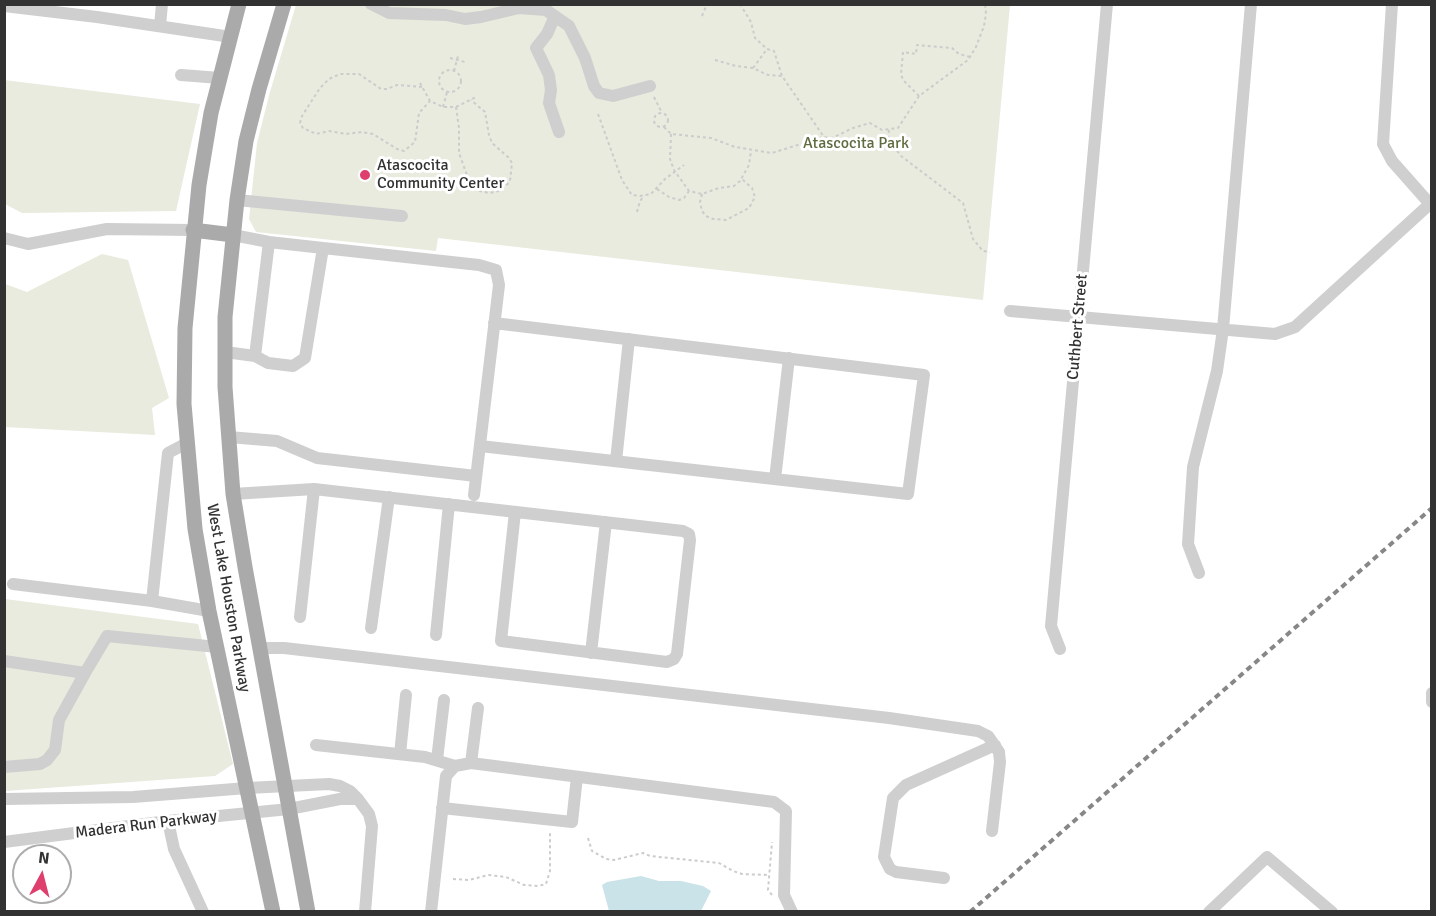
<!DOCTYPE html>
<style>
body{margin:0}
#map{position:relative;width:1436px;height:916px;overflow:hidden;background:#fff;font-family:Signika,sans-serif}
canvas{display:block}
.frame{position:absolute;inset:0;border:6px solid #323232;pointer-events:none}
.north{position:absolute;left:12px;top:844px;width:60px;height:60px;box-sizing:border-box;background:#fff;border:2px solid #adadad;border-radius:50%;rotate:7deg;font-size:16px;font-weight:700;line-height:24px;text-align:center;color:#323232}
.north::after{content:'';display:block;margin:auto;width:21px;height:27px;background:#de3f6d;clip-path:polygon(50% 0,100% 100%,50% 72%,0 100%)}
</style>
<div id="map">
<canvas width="1436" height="916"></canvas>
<div class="frame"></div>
<div class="north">N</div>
</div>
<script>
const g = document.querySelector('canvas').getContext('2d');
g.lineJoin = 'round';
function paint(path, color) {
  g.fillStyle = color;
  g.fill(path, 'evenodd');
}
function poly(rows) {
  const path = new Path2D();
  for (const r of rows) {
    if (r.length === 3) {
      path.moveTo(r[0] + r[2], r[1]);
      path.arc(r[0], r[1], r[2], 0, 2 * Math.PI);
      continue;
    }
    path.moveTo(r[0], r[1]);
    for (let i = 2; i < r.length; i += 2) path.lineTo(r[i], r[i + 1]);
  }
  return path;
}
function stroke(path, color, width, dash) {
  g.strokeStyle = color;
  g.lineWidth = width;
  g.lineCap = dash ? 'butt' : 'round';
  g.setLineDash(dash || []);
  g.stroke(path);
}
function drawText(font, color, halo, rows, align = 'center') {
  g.font = font + ' Signika,sans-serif';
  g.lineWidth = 6;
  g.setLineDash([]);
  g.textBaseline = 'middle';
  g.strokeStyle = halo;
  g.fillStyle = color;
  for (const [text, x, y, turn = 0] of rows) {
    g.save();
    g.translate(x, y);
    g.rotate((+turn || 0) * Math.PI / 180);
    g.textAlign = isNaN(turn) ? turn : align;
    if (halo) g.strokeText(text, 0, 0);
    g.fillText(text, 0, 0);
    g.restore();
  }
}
paint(poly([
 [296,5,1010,5,983,300,438,238,436,251,256,232,249,219,257,143,270,92],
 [4,80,200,104,176,211,22,213,5,204],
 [102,254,128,260,169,398,152,408,155,435,5,427,5,284,27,292],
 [5,599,198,624,233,764,215,776,5,791]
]), '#e8ebde');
paint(poly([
 [641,876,659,881,681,881,703,886,711,891,701,911,609,911,602,885,607,882]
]), '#c9e3e8');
stroke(poly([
 [740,4,751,22,755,38,767,49,774,51,782,76,824,137],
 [702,16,707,4],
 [450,58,465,62],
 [715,60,736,66,753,68,768,75,782,76],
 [753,68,767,49],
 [450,81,11],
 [454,71,458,56],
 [420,83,430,101,443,107,456,107,476,97],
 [422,87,397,85,387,89,381,89,359,74,340,74,329,79,320,88,302,116,300,123,303,128,316,134,329,131,346,134,362,132,373,134,397,149,404,151,415,142,419,113,430,101],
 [919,96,904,81,901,75,903,52,916,54,917,45,952,48,959,54,970,57],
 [654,97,662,113],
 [443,107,447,92],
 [456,107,459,128,459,153,468,178,474,188,480,191,489,193,496,192,504,188,510,181,512,163,508,157,492,143,489,135,485,112,471,100],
 [661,120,7],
 [598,114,622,180,632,195,640,196,651,194,665,179,684,165],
 [664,127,671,134,711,138,735,147,772,153,823,137,832,138,853,128,870,123,882,130,898,128,919,96,968,60,976,47,984,26,986,14,985,4],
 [889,130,888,139,901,156,963,203,973,239,983,251,990,252],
 [671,134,670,159,674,170,689,191,702,194,719,188,734,186,740,181,749,165,751,151],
 [657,189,669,197,679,200,684,198,689,191],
 [702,194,700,202,702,211,706,216,713,219,726,220,749,208,755,197,752,188,742,179],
 [637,212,640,201,644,196],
 [588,838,592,851,606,859,614,860,643,853,650,856,719,863,733,871,742,874,768,875],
 [453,879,469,880,488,875,506,877,524,885,538,886,546,884,550,871,550,832],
 [772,895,768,890,772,842]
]), '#ccc', 2, [3, 3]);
stroke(poly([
 [371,4,389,13,446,15,465,19,481,17,519,8,546,10,569,26,585,58,594,86,599,93,613,96,650,86],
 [1392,4,1383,144,1392,161,1430,204],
 [4,6,97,17,231,37],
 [555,16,547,34,536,48,549,75,551,90,549,103,559,132],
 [160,26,162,4],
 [181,75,220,78],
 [237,200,402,216],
 [4,238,28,244,107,229,193,230],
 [323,248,479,265,496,270,499,285,474,495],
 [1010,311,1275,334,1295,327,1432,202],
 [225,352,255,356,268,363,293,366,305,358,323,248,269,242,233,235],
 [255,356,269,242],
 [229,437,277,441,317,458,476,476],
 [187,443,168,453,152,601,209,611],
 [480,446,908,494,924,375,494,323],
 [616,461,629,339],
 [775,479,789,358],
 [233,494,314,489,683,531,689,534,690,540,677,654,674,659,667,662,501,641,515,512],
 [1199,573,1188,544,1193,467,1217,371,1223,329,1251,4],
 [13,584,152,601],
 [300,617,314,489],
 [371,628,389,497],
 [436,635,449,504],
 [261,648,284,648,889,718,978,731,988,736,999,752,1000,762,992,831],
 [1060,649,1051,626,1107,4],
 [591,653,606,522],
 [4,661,85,673,107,636,217,647],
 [1432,693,1432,702],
 [316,745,425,757,455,766],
 [400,754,406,695],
 [437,760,444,700],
 [471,763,478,708],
 [4,767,40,764,47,760,55,750,59,720,85,673],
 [4,799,133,797,247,788,329,784,340,786,350,791,358,799,369,814,372,826,365,912],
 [442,808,572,822,577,777],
 [168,821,174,849,203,912],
 [4,842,168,821,289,809,340,799,358,799],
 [944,878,896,872,890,869,884,857,893,798,906,785,995,745],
 [431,912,446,776,455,766,471,763,774,802,786,811,784,895,792,912],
 [1209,912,1267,857,1332,912]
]), '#cfcfcf', 12);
stroke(poly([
 [239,4,211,113,199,185,185,328,184,404,195,529,209,611,273,912],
 [284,4,259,89,246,141,237,200,225,317,225,387,233,494,245,567,308,912],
 [193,230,233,235]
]), '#aaa', 15);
stroke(poly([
 [970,912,1432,508]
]), '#878787', 4, [6, 4.5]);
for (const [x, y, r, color] of [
 [365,175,6,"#de3f6d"]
]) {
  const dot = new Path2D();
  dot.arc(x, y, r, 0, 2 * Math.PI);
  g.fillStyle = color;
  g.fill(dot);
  stroke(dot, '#fff', 2);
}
drawText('16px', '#5f6c40', '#fff', [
 ["Atascocita Park",856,144]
]);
drawText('16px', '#323232', '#fff', [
 ["Atascocita",377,166],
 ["Community Center",377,184]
], 'left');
drawText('16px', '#323232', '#fff', [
 ["Cuthbert Street",1078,327,-85],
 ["West Lake Houston Parkway",228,598,80],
 ["Madera Run Parkway",146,825,-7]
]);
</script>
